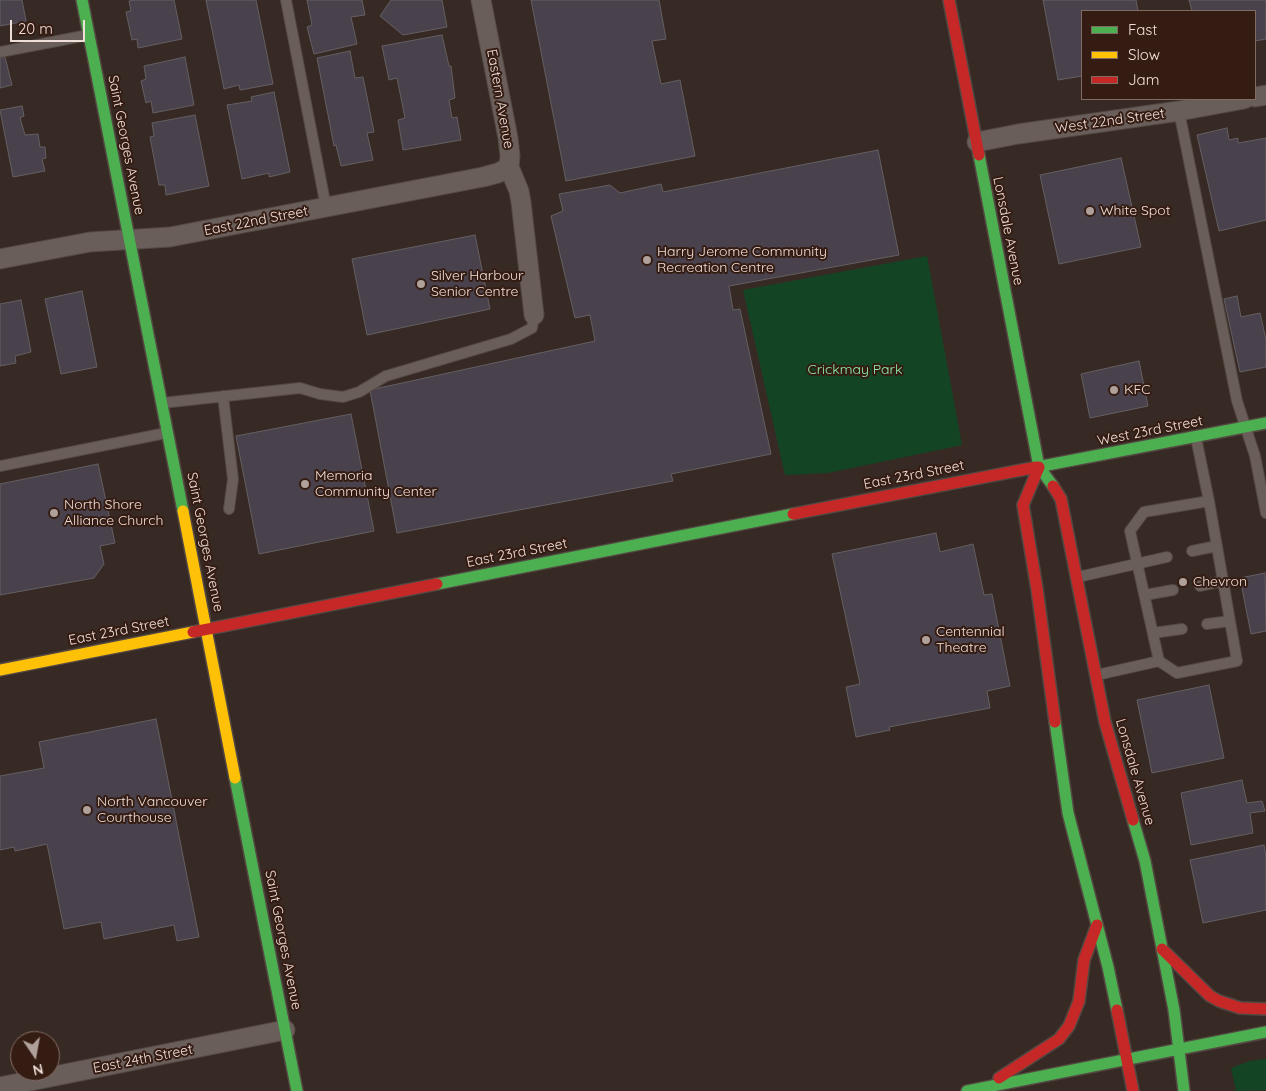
<!DOCTYPE html>
<style>
body{margin:0}
#map{position:relative;width:1266px;height:1091px;overflow:hidden;background:#372a24;font-family:Quicksand,sans-serif}
canvas{display:block}
.legend{position:absolute;left:1081px;top:10px;width:175px;height:90px;box-sizing:border-box;background:#351c13;border:1px solid #806a62;margin:0;padding:6px 9px;list-style:none;font-size:15px;color:#f0dfd8}
.legend li{display:flex;align-items:center;gap:10px;height:25px}
.legend b{width:25px;border:1px solid #806a62}
.north{position:absolute;left:10px;top:1031px;width:50px;height:50px;box-sizing:border-box;background:#351c13;border:1px solid #806a62;border-radius:50%;rotate:168deg;font-size:14px;font-weight:700;line-height:20px;text-align:center;color:#f0dfd8}
.north::after{content:'';display:block;margin:auto;width:18px;height:22px;background:#afa099;clip-path:polygon(50% 0,100% 100%,50% 72%,0 100%)}
.scale{position:absolute;left:10px;top:20px;width:75px;height:22px;box-sizing:border-box;border:2px solid #f0dfd8;border-top:0;padding-left:6px;font-size:15px;line-height:18px;white-space:nowrap;color:#f0dfd8;-webkit-text-stroke:4px #351c13;paint-order:stroke}
</style>
<div id="map">
<canvas width="1266" height="1091"></canvas>
<ul class="legend">
<li><b style="height:6px;background:#4caf50"></b>Fast</li>
<li><b style="height:6px;background:#ffc107"></b>Slow</li>
<li><b style="height:6px;background:#c62828"></b>Jam</li>
</ul>
<div class="north">N</div>
<div class="scale">20 m</div>
</div>
<script>
const g = document.querySelector('canvas').getContext('2d');
g.lineJoin = 'round';
function paint(path, color) {
  g.fillStyle = color;
  g.fill(path, 'evenodd');
}
function poly(rows) {
  const path = new Path2D();
  for (const r of rows) {
    path.moveTo(r[0], r[1]);
    for (let i = 2; i < r.length; i += 2) path.lineTo(r[i], r[i + 1]);
  }
  return path;
}
function stroke(path, color, width, dash) {
  g.strokeStyle = color;
  g.lineWidth = width;
  g.lineCap = dash ? 'butt' : 'round';
  g.setLineDash(dash || []);
  g.stroke(path);
}
function drawText(font, color, halo, rows, align = 'center') {
  g.font = font + ' Quicksand,sans-serif';
  g.lineWidth = 4;
  g.setLineDash([]);
  g.textBaseline = 'middle';
  g.strokeStyle = halo;
  g.fillStyle = color;
  for (const [text, x, y, turn = 0] of rows) {
    g.save();
    g.translate(x, y);
    g.rotate((+turn || 0) * Math.PI / 180);
    g.textAlign = isNaN(turn) ? turn : align;
    if (halo) g.strokeText(text, 0, 0);
    g.fillText(text, 0, 0);
    g.restore();
  }
}
paint(poly([
 [927,256,962,445,828,473,785,475,743,290],
 [1266,1059,1266,1090,1236,1091,1231,1068,1250,1061]
]), '#134525');
const building = poly([
 [0,0,22,0,26,21,0,26,0,0],
 [135,0,174,0,182,39,138,48,137,39,132,40,126,12,131,11,129,1,135,0],
 [206,0,256,0,273,84,240,90,239,85,224,89,206,0],
 [307,0,362,0,365,15,351,17,357,44,314,54,307,27,312,25,307,0],
 [391,0,442,0,447,27,403,35,380,16,391,0],
 [531,0,659,0,666,39,652,41,661,84,680,80,695,156,566,181,531,0],
 [1043,0,1136,0,1138,11,1082,11,1082,76,1058,80,1043,0],
 [1189,0,1266,0,1266,39,1255,41,1255,11,1192,11,1189,0],
 [442,35,449,66,451,66,455,98,449,100,452,118,457,117,461,140,403,150,398,120,405,118,397,78,389,80,382,46,442,35],
 [350,51,355,78,363,77,374,132,367,133,373,160,341,166,336,145,334,146,317,58,350,51],
 [5,57,12,85,0,88,0,58,5,57],
 [185,57,194,105,153,113,151,101,146,103,141,81,146,79,144,66,185,57],
 [274,92,290,172,269,177,269,173,242,179,227,105,252,101,251,97,274,92],
 [22,106,24,116,20,118,25,135,38,134,40,147,45,147,46,158,42,159,45,171,13,177,0,110,22,106],
 [195,115,209,186,166,195,165,185,159,185,150,137,154,136,152,123,195,115],
 [1227,128,1229,140,1238,138,1238,143,1266,138,1266,220,1219,231,1197,135,1227,128],
 [878,150,899,255,729,286,733,310,740,309,771,454,671,474,673,481,397,533,370,390,595,341,590,315,575,318,551,216,563,211,559,194,610,185,620,193,661,184,663,192,878,150],
 [1121,158,1141,247,1059,264,1040,175,1121,158],
 [475,235,490,309,367,335,352,259,475,235],
 [82,291,97,367,61,374,45,299,82,291],
 [1237,296,1241,317,1260,313,1266,340,1266,367,1240,372,1224,299,1237,296],
 [21,300,31,352,15,356,16,363,0,366,0,304,21,300],
 [1139,361,1148,406,1090,418,1081,374,1139,361],
 [351,414,374,531,259,554,236,436,351,414],
 [98,464,115,543,100,546,104,564,94,578,0,595,0,484,98,464],
 [936,533,940,552,973,544,984,595,992,594,1010,686,987,691,990,708,889,727,890,730,856,737,846,687,860,684,832,554,936,533],
 [1265,573,1266,631,1251,634,1240,578,1265,573],
 [1209,685,1224,758,1152,773,1137,700,1209,685],
 [156,719,199,937,177,941,174,925,104,939,101,922,64,929,47,844,15,851,14,847,0,850,0,776,44,768,39,742,156,719],
 [1242,780,1247,803,1262,801,1265,811,1250,813,1253,833,1191,845,1181,793,1242,780],
 [1264,845,1266,857,1266,910,1203,923,1190,860,1264,845]
]);
paint(building, '#49424c');
stroke(building, '#645f62', 1);
const lane = poly([
 [286,0,326,207],
 [0,52,88,35],
 [1179,111,1237,401,1255,456,1266,513],
 [223,396,233,479,229,509],
 [162,403,300,388,320,394,343,397,359,392,386,376,511,339,532,328,534,315],
 [0,466,166,433],
 [1192,551,1217,546],
 [1078,577,1167,557],
 [1200,586,1223,581],
 [1145,595,1173,590],
 [1207,624,1230,621],
 [1153,633,1182,629],
 [1159,661,1130,531,1144,512,1209,501],
 [1097,675,1159,661,1177,673,1237,661,1209,501,1196,438]
]);
const street = poly([
 [481,0,508,138,510,156,509,167,519,191,521,202,534,315],
 [1255,97,1266,95],
 [977,142,1018,134,1179,111,1244,99],
 [0,259,90,242,170,237,483,177,498,173,509,167],
 [0,1087,285,1030]
]);
const fast = poly([
 [82,0,183,511],
 [979,155,1039,467,1053,486],
 [1037,467,1266,423],
 [437,584,793,514],
 [1055,722,1068,813,1108,967,1117,1010],
 [235,778,297,1091],
 [1133,820,1145,861,1174,1010,1184,1091],
 [967,1091,1266,1032]
]);
const slow = poly([
 [183,511,235,778],
 [0,670,193,632]
]);
const jam = poly([
 [949,0,979,155],
 [1039,467,1023,505,1037,589,1055,722],
 [1053,486,1061,499,1105,722,1133,820],
 [793,514,1037,467],
 [193,632,437,584],
 [1162,949,1210,996,1219,1001,1240,1008,1266,1009],
 [1117,1010,1133,1091],
 [999,1078,1059,1039,1069,1026,1079,1001,1084,960,1097,925]
]);
stroke(lane, '#544843', 12);
stroke(street, '#544843', 21);
stroke(fast, '#544843', 14);
stroke(slow, '#544843', 14);
stroke(jam, '#544843', 14);
stroke(lane, '#695e5a', 10);
stroke(street, '#695e5a', 19);
stroke(fast, '#4caf50', 11);
stroke(slow, '#ffc107', 11);
stroke(jam, '#c62828', 11);
for (const [x, y, r, color] of [
 [1090,211,5,"#afa099"],
 [647,260,5,"#afa099"],
 [421,284,5,"#afa099"],
 [1114,390,5,"#afa099"],
 [305,484,5,"#afa099"],
 [54,513,5,"#afa099"],
 [1183,582,5,"#afa099"],
 [926,640,5,"#afa099"],
 [87,810,5,"#afa099"]
]) {
  const dot = new Path2D();
  dot.arc(x, y, r, 0, 2 * Math.PI);
  g.fillStyle = color;
  g.fill(dot);
  stroke(dot, '#351c13', 2);
}
drawText('14px', '#f0dfd8', '#351c13', [
 ["Eastern Avenue",500,99,80],
 ["West 22nd Street",1110,121,-8],
 ["Saint Georges Avenue",126,145,79],
 ["East 22nd Street",256,221,-11],
 ["Lonsdale Avenue",1008,231,79],
 ["West 23rd Street",1150,431,-11],
 ["East 23rd Street",914,475,-11],
 ["Saint Georges Avenue",205,542,79],
 ["East 23rd Street",517,553,-11],
 ["East 23rd Street",119,631,-11],
 ["Lonsdale Avenue",1135,772,74],
 ["Saint Georges Avenue",283,940,79],
 ["East 24th Street",143,1059,-11]
]);
drawText('14px', '#f0dfd8', '#351c13', [
 ["White Spot",1100,211],
 ["Harry Jerome Community",657,252],
 ["Recreation Centre",657,268],
 ["Silver Harbour",431,276],
 ["Senior Centre",431,292],
 ["KFC",1124,390],
 ["Memoria",315,476],
 ["Community Center",315,492],
 ["North Shore",64,505],
 ["Alliance Church",64,521],
 ["Chevron",1193,582],
 ["Centennial",936,632],
 ["Theatre",936,648],
 ["North Vancouver",97,802],
 ["Courthouse",97,818]
], 'left');
drawText('14px', '#8feeaa', '#351c13', [
 ["Crickmay Park",855,370]
]);
</script>
